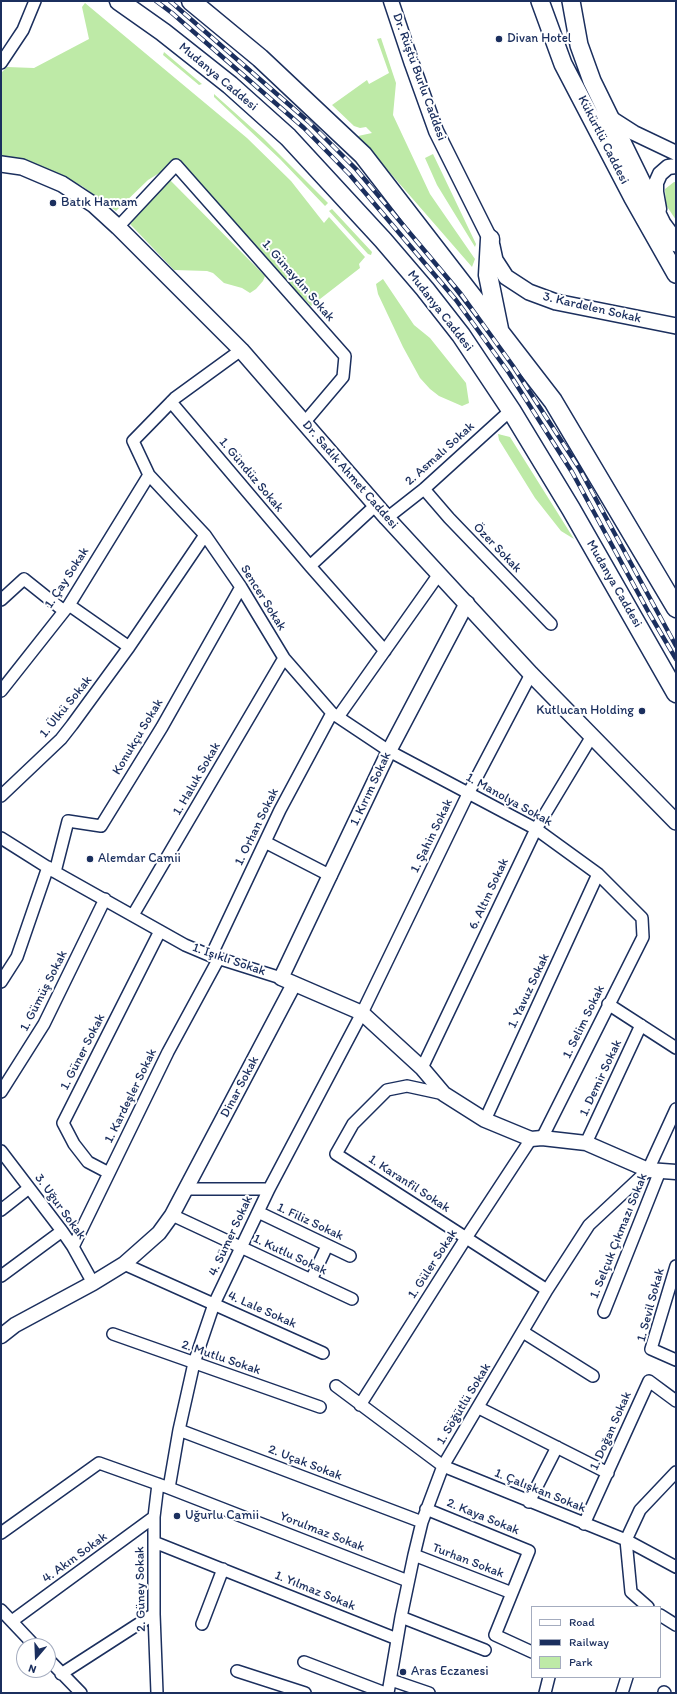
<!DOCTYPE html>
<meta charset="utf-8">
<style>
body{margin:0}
#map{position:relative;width:677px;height:1694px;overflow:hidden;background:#fff;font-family:Itim,sans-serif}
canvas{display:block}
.frame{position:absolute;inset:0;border:2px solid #1b2f5e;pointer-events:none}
.legend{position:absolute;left:531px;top:1606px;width:130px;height:72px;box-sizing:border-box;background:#fff;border:1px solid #a4acbf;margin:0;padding:5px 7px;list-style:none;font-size:12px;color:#1b2f5e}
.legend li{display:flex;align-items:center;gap:8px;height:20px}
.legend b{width:20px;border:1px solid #a4acbf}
.north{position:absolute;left:16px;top:1638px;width:40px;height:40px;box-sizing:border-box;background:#fff;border:1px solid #a4acbf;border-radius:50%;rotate:199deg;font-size:11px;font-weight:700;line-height:16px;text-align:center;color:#1b2f5e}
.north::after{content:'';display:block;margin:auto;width:14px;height:18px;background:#1b2f5e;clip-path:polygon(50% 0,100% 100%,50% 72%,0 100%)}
</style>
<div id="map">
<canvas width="677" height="1694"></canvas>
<div class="frame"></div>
<ul class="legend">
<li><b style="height:5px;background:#fff"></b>Road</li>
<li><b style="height:5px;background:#1b2f5e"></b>Railway</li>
<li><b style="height:11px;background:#beeaa7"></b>Park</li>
</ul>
<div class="north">N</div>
</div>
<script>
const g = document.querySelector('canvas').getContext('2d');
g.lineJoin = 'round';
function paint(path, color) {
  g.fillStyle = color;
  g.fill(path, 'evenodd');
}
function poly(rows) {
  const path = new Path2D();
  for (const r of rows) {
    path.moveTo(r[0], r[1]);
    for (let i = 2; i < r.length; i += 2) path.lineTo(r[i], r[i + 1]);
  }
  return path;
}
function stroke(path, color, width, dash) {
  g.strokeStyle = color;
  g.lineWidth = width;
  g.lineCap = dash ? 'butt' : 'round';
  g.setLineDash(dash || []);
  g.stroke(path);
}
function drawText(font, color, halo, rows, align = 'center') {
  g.font = font + ' Itim,sans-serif';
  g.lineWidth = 4;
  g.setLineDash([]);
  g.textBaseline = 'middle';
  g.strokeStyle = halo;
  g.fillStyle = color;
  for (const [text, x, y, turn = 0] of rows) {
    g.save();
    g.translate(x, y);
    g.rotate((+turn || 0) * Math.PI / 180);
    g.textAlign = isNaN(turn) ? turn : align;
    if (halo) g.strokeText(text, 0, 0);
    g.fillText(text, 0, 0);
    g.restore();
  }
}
paint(poly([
 [85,3,247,138,291,181,324,223,329,217,365,257,359,264,360,268,311,306,271,266,187,172,161,172,148,180,116,211,82,186,53,173,1,160,1,73,7,67,34,68,89,39,82,7],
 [381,38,396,83,393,115,430,194,475,259,472,267,358,136,372,133,366,127,360,128,354,126,332,105,367,80,369,84,389,73,377,39],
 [164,52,202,84,199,85,163,55],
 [214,94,263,138,328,203,325,206,280,159,214,97],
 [433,154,476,244,475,247,437,185,425,158],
 [170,180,265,276,263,281,256,289,250,293,242,288,224,283,213,273,207,271,174,270,130,224],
 [674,182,676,182,676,220,666,205,665,189],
 [332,209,372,252,371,255,368,254,329,211],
 [383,279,414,325,430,338,466,383,469,403,462,406,439,396,430,389,420,378,403,347,378,294,376,284],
 [498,434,510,437,574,539,561,531,535,498,499,440]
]), '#beeaa7');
const minor = poly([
 [1,63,23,30,35,1],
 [118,227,176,165,345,356,343,377,304,423],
 [241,350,175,398,133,441,149,475,205,535,241,587,284,658,332,713,389,751,536,829,598,874,642,918,643,937,542,1138],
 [171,402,310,566,385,651],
 [424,489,449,518,551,624],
 [387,518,424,489,511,410],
 [310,566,376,505],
 [1,600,24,579,64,611],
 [69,605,129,647],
 [1,691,69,605,149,475],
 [338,717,439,574],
 [1,796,61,739,72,725,129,647,205,535],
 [1,838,55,872,185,945,211,956,281,978],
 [265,842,331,876],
 [55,872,68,821,101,826,162,727,241,587],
 [133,915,284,658],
 [211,956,280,810,332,713],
 [1,982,17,957,48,867],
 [608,1004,676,1048],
 [422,1068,536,829,592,736],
 [1,1092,44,1024,105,899],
 [444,1094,407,1086,387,1090,353,1124,336,1154,547,1290],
 [485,1120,598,874],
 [586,1143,641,1025],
 [1,1151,62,1231,73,1247,93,1283],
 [109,1173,88,1162,74,1144,63,1123,160,931],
 [186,1189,269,1189],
 [1,1210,29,1188],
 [258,1212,350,1256],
 [172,1215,352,1299],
 [73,1247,168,1052,219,958],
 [124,1264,323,1353],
 [676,1266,651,1349,676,1360],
 [1,1276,62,1231],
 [311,1280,327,1246],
 [604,1312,660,1171],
 [523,1332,593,1376],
 [113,1334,320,1407],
 [336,1386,443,1466,626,1540,676,1567],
 [360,1405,466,1238,531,1139],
 [479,1408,608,1473],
 [179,1430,422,1522],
 [169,1488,179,1430,194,1363,214,1304,269,1189,362,1013,468,794,531,674],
 [529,1502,557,1447],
 [426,1509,529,1551,495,1635,532,1652],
 [584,1524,649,1381,676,1401],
 [1,1533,99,1463,169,1488,408,1581],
 [154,1542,397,1639],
 [414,1555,512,1593],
 [648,1607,631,1592,626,1540,640,1510,676,1472],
 [1,1610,35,1646],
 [660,1615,676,1625],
 [401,1617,485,1650],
 [12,1621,154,1517],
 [202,1624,223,1569],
 [48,1659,81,1693],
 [304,1662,385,1693],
 [237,1671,305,1693],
 [61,1674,154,1614],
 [391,1680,429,1693],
 [664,1692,665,1693],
 [157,1693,154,1614,154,1517,158,1484],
 [388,1693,401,1617,414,1555,422,1522,443,1466,547,1290,589,1225,648,1170,676,1109],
 [545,1693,549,1677],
 [622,1693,627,1677]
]);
const tertiary = poly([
 [391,1,412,64,436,131,490,239],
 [609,117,634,133,676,153],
 [659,209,656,192,656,183,660,174,668,167,676,166],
 [467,603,389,751,281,978,362,1013,422,1068,444,1094,485,1120,531,1139,542,1138,586,1143,648,1170,676,1172],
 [1,1336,15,1325,93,1283,124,1264,159,1233,172,1215,294,984]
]);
const secondary = poly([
 [1,164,22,167,62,184,94,205,118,227,241,350,387,518,531,674,676,822],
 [492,246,495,260,506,277,529,292,556,302,676,326]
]);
const primary = poly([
 [540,1,563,64,633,198,676,274],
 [571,1,579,45,592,81,662,224,676,243]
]);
const trunk = poly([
 [119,1,163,32,230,85,288,137,383,240,425,289,461,335,511,410,571,509,676,693],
 [191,1,260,58,363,155,553,401,676,608],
 [490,239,488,275,499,329]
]);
stroke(minor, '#1b2f5e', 14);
stroke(tertiary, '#1b2f5e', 17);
stroke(secondary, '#1b2f5e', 18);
stroke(primary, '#1b2f5e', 20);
stroke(trunk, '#1b2f5e', 21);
stroke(minor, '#fff', 11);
stroke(tertiary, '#fff', 14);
stroke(secondary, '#fff', 15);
stroke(primary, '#fff', 17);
stroke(trunk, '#fff', 18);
const rail = poly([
 [156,1,172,13,304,128,350,175,456,300,509,373,572,472,649,613,676,659],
 [170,1,309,122,356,169,461,294,513,366,579,468,676,646]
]);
stroke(rail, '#1b2f5e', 4.5);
stroke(rail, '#fff', 3, [9]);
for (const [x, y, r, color] of [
 [499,39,4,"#1b2f5e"],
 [53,203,4,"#1b2f5e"],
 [642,711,4,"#1b2f5e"],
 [90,859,4,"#1b2f5e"],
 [177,1516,4,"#1b2f5e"],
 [403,1672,4,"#1b2f5e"]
]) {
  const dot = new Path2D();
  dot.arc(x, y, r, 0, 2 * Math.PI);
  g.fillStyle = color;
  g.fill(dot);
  stroke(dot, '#fff', 1.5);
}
drawText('13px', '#1b2f5e', '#fff', [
 ["Divan Hotel",507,39],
 ["Batık Hamam",61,203],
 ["Kutlucan Holding",634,711,"right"],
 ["Alemdar Camii",98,859],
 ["Uğurlu Camii",185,1516],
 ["Aras Eczanesi",411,1672]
], 'left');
drawText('13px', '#1b2f5e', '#fff', [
 ["Mudanya Caddesi",218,77,40],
 ["Dr. Rüştü Burlu Caddesi",419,77,70],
 ["Kükürtlü Caddesi",603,140,63],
 ["1. Günaydın Sokak",298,281,49],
 ["3. Kardelen Sokak",592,308,13],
 ["Mudanya Caddesi",440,311,52],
 ["2. Asmalı Sokak",440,454,-42],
 ["1. Gündüz Sokak",251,475,50],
 ["Dr. Sadık Ahmet Caddesi",350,475,49],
 ["Özer Sokak",497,548,46],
 ["1. Çay Sokak",67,578,-57],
 ["Mudanya Caddesi",614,584,60],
 ["Sencer Sokak",263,598,58],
 ["1. Ülkü Sokak",66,707,-51],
 ["Konukçu Sokak",138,737,-59],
 ["1. Haluk Sokak",197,779,-60],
 ["1. Kırım Sokak",371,789,-65],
 ["1. Manolya Sokak",509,800,29],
 ["1. Orhan Sokak",257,827,-64],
 ["1. Şahin Sokak",432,836,-64],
 ["6. Altın Sokak",489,894,-65],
 ["1. Işıklı Sokak",229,960,19],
 ["1. Gümüş Sokak",44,991,-63],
 ["1. Yavuz Sokak",529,991,-65],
 ["1. Selim Sokak",584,1022,-64],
 ["1. Güner Sokak",83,1052,-63],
 ["1. Demir Sokak",601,1078,-65],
 ["Dinar Sokak",240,1087,-62],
 ["1. Kardeşler Sokak",131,1096,-64],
 ["1. Karanfil Sokak",409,1184,33],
 ["3. Uğur Sokak",60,1207,54],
 ["1. Filiz Sokak",310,1222,25],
 ["4. Sümer Sokak",231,1236,-65],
 ["1. Selçuk Çıkmazı Sokak",619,1236,-68],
 ["1. Kutlu Sokak",290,1255,25],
 ["1. Güler Sokak",433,1264,-57],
 ["1. Sevil Sokak",651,1305,-75],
 ["4. Lale Sokak",262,1310,24],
 ["2. Mutlu Sokak",221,1358,19],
 ["1. Söğütlü Sokak",464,1404,-59],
 ["1. Doğan Sokak",611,1431,-66],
 ["2. Uçak Sokak",305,1463,21],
 ["1. Çalışkan Sokak",540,1491,22],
 ["2. Kaya Sokak",483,1517,22],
 ["Yorulmaz Sokak",322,1532,21],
 ["4. Akın Sokak",75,1558,-36],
 ["Turhan Sokak",468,1561,21],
 ["2. Güney Sokak",141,1589,-91],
 ["1. Yılmaz Sokak",315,1591,22]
]);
</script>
